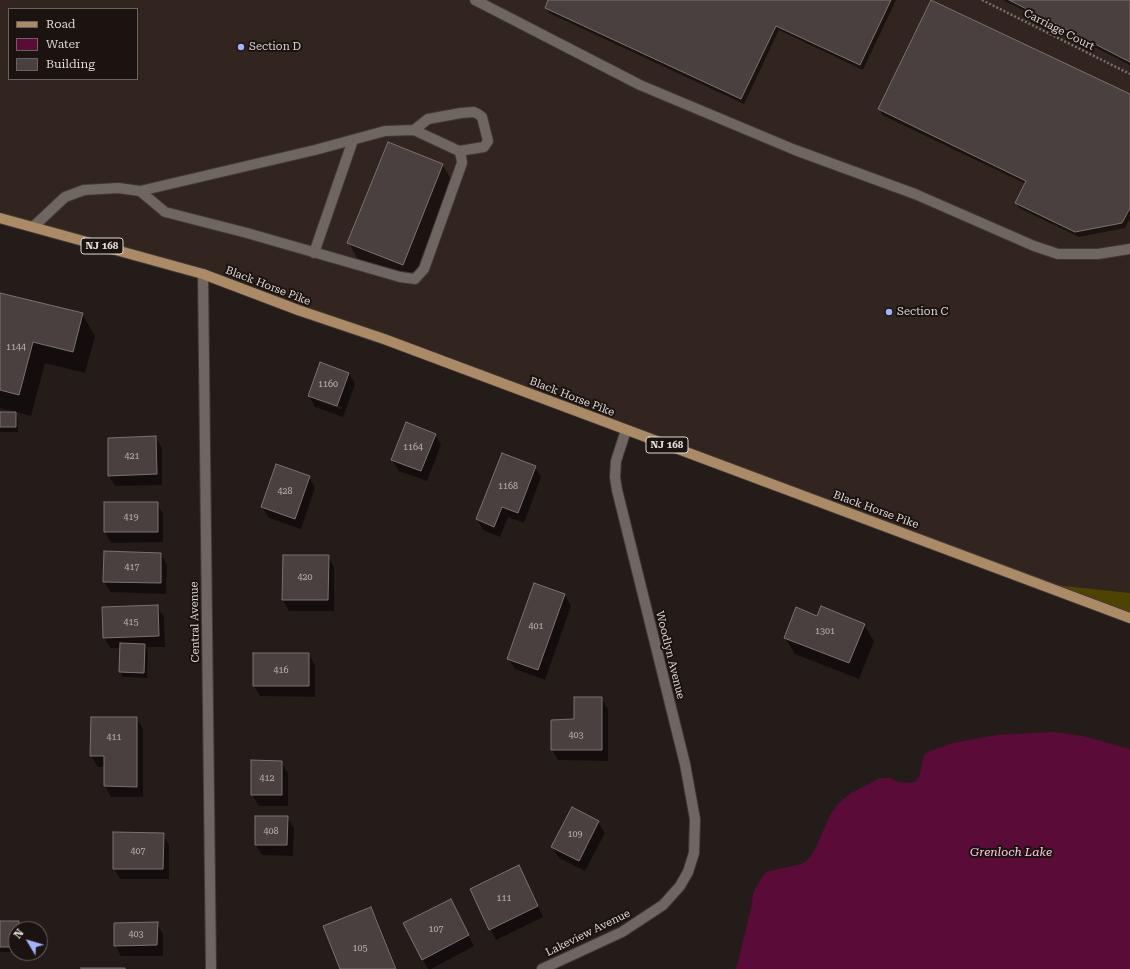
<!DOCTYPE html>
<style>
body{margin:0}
#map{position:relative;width:1130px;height:969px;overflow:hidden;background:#241c19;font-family:"Roboto Serif",serif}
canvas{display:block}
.legend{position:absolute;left:8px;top:8px;width:130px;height:72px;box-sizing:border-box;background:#1b1310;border:1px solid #69625f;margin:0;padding:5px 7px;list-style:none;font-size:12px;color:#ded9d6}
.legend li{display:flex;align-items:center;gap:8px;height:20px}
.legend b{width:20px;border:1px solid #69625f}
.north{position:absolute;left:8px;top:921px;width:40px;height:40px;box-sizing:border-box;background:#1b1310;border:1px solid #69625f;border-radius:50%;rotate:308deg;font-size:11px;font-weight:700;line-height:16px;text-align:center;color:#ded9d6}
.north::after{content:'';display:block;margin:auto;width:14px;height:18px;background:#a1b3fd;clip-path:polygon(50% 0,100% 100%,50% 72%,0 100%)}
</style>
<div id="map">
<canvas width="1130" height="969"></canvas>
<ul class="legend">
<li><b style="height:5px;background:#ab8a65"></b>Road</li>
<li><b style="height:11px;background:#5b0b38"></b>Water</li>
<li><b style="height:11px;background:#4b4040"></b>Building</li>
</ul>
<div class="north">N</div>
</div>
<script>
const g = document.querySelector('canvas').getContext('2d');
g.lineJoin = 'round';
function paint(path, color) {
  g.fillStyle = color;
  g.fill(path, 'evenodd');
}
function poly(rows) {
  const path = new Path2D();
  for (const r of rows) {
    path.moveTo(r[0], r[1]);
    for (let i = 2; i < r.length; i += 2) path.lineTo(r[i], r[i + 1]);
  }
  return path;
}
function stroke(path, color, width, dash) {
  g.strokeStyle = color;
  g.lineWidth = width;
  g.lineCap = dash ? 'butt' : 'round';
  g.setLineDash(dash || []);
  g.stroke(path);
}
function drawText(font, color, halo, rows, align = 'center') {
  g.font = font + ' "Roboto Serif",serif';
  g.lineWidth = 4;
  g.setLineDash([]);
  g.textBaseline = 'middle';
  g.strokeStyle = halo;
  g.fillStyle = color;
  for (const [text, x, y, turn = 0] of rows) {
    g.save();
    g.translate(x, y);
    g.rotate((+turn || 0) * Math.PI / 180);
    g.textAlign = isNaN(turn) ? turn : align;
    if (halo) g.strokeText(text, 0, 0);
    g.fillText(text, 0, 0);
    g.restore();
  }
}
paint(poly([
 [0,0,1130,0,1130,618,203,274,0,218],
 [9,9,137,9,137,79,9,79]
]), '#32241e');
paint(poly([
 [1036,583,1130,593,1130,618]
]), '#4f4301');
paint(poly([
 [1054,732,1083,736,1130,749,1130,969,735,969,738,962,752,903,753,893,761,879,766,872,801,864,808,860,815,849,831,813,840,802,851,793,880,778,890,778,897,782,907,783,915,782,919,777,924,755,930,751,953,743,996,735]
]), '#5b0b38');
paint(poly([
 [549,0,896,0,863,70,779,30,744,104,549,13,546,8],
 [932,0,1130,95,1130,218,1125,228,1079,237,1019,208,1016,203,1026,184,882,115,879,109],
 [1003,0,1130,0,1130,65],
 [442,164,452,181,412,281,358,260,349,243],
 [0,294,82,314,95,336,85,373,45,363,31,416,0,408],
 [349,373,355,384,343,417,315,407,309,396],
 [316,398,342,407,341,409,316,400],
 [0,413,15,413,18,418,18,432,0,432],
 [435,434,441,445,427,481,399,471,392,460],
 [155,437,162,448,162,485,115,486,109,476],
 [535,467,541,477,524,523,508,517,500,537,483,530,477,519],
 [309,477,315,488,301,529,269,518,262,507],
 [157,503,163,514,163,542,111,543,105,532],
 [161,554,167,565,166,594,110,592,104,581],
 [328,556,334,567,334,611,289,611,283,600],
 [565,595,571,606,545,680,515,669,508,658],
 [157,606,164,617,165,647,146,647,148,650,147,678,123,677,120,672,120,648,110,648,104,637],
 [818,617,864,625,874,641,859,679,795,654,785,638],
 [309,654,315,665,315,697,260,696,254,686],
 [601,698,608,709,608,761,558,760,552,750,575,720],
 [137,718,143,729,143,797,111,797,105,786,105,767,98,767,91,756],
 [281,762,288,773,288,806,259,806,252,795],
 [287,817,294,828,293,856,262,855,256,845],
 [598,822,605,833,585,871,559,858,552,847],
 [163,834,169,845,169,879,120,879,114,868],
 [525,877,543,917,496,940,471,890],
 [370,908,377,919,397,969,341,969],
 [456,911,474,946,431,969,428,969,422,959],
 [0,922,19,922,22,927,22,929,16,929,16,952,0,952],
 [157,923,163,934,163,956,121,956,115,945]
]), '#0007');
const building = poly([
 [548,0,891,0,860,65,776,26,741,99,545,8,548,0],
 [931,0,1130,94,1130,208,1122,223,1075,232,1015,203,1026,181,878,109,931,0],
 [1009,0,1130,0,1130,62,1009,0],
 [388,142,443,164,403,265,347,243,388,142],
 [0,293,83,313,73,352,33,342,19,395,0,390,0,293],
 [320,362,349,373,337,406,308,396,320,362],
 [0,412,16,412,16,427,0,427,0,412],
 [406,422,436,434,421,471,391,460,406,422],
 [156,436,157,474,108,476,108,438,156,436],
 [502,453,536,466,518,513,502,507,494,527,476,519,502,453],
 [276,464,310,476,295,519,261,507,276,464],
 [104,502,158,502,158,532,104,532,104,502],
 [104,551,161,553,161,583,103,582,104,551],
 [283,555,329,555,328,600,282,600,283,555],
 [534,583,565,594,538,670,507,659,534,583],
 [158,605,159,636,103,638,102,607,158,605],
 [821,606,865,624,849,663,784,638,796,607,817,616,821,606],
 [120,643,145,644,144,673,119,672,120,643],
 [253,653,309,653,309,686,253,686,253,653],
 [574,697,602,697,602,750,551,750,551,720,574,719,574,697],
 [91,717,137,717,137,787,104,786,104,756,90,756,91,717],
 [251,760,282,761,282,795,251,795,251,760],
 [572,807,599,821,579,861,551,847,572,807],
 [255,816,288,816,287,845,255,845,255,816],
 [113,832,164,833,163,869,113,869,113,832],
 [519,865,538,906,489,930,470,889,519,865],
 [451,899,469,935,422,960,403,923,451,899],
 [371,907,396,969,340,969,323,926,371,907],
 [0,921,19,921,19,929,16,929,16,947,0,947,0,921],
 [158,922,157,945,114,946,114,923,158,922],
 [81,968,125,968,125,969,81,969,81,968]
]);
paint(building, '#4b4040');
stroke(building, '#7c7171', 1);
const minor = poly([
 [475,0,640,85,795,150,915,194,1034,246,1058,254,1098,254,1130,249],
 [414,130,428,119,461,113,474,112,478,114,482,117,488,141,484,147,459,151],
 [33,227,65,197,84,190,118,188,140,191,315,150,385,131,414,130,459,151,461,156,462,163,424,269,415,279,400,277,247,233,165,212,140,191],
 [314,253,353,140],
 [203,274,211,969],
 [542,969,622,932,663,905,680,886,688,872,694,853,695,819,685,764,617,490,615,477,616,461,626,430]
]);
const major = poly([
 [0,218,203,274,298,310,384,339,1130,618]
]);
stroke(minor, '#3f3937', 12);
stroke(major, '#3f3937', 12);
stroke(poly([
 [982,0,1130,74]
]), '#78726f', 2.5, [2, 2]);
stroke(minor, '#6f6561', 10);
stroke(major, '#ab8a65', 10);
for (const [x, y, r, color] of [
 [241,47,4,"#a1b3fd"],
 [889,312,4,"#a1b3fd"]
]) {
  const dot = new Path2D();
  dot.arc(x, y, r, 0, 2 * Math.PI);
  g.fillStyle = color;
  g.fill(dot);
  stroke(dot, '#1b1310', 1.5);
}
drawText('9px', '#b9b3b0', null, [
 ["1144",16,347],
 ["1160",328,384],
 ["1164",413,447],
 ["421",132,456],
 ["1168",508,486],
 ["428",285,491],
 ["419",131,517],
 ["417",132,567],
 ["420",305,577],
 ["415",131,622],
 ["401",536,626],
 ["1301",825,631],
 ["416",281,670],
 ["403",576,735],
 ["411",114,737],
 ["412",267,778],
 ["408",271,831],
 ["109",575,834],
 ["407",138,851],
 ["111",504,898],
 ["107",436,929],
 ["403",136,934],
 ["105",360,948]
]);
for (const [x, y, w] of [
 [102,246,42],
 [667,445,42]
]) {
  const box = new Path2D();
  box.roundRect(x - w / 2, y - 8, w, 16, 3);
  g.fillStyle = '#1b1310';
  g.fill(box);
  stroke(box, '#ded9d6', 1);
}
drawText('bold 10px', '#ded9d6', null, [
 ["NJ 168",102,246],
 ["NJ 168",667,445]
]);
drawText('11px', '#ded9d6', '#1b1310', [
 ["Carriage Court",1059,30,27],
 ["Black Horse Pike",268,286,21],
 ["Black Horse Pike",572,397,21],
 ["Black Horse Pike",876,510,20],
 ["Central Avenue",195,622,-91],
 ["Woodlyn Avenue",670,655,76],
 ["Lakeview Avenue",588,933,-26]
]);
drawText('11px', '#ded9d6', '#1b1310', [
 ["Section D",249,47],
 ["Section C",897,312]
], 'left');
drawText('italic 12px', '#fdcde0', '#1b1310', [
 ["Grenloch Lake",1011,852]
]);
</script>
